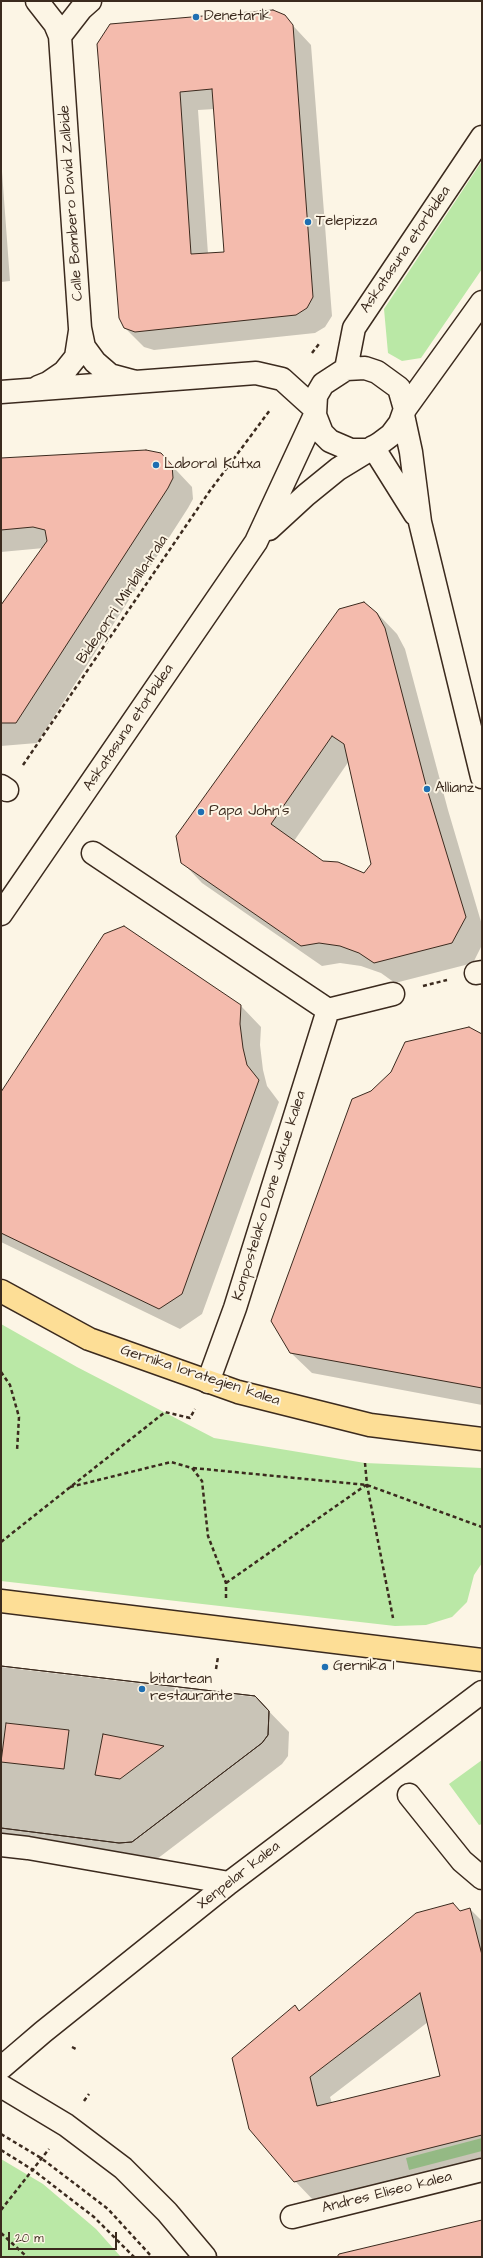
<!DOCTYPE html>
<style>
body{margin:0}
#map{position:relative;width:483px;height:2258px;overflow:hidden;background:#fcf5e5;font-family:"Architects Daughter",sans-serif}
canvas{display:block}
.frame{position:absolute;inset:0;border:2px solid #3b2a1e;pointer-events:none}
.scale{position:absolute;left:8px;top:2232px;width:109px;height:18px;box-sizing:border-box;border:2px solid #3b2a1e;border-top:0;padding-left:5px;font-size:12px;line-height:14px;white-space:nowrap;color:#3b2a1e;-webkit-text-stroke:3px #fcf5e5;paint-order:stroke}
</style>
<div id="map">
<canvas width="483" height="2258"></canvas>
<div class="frame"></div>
<div class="scale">20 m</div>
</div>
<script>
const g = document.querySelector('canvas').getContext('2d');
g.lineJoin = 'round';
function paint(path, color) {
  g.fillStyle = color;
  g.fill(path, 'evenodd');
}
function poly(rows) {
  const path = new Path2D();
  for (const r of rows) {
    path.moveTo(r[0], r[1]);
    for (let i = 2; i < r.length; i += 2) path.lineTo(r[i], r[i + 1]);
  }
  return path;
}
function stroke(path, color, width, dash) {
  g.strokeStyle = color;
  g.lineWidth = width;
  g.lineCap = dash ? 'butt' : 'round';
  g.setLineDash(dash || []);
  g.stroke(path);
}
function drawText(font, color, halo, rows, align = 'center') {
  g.font = font + ' "Architects Daughter",sans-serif';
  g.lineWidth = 4;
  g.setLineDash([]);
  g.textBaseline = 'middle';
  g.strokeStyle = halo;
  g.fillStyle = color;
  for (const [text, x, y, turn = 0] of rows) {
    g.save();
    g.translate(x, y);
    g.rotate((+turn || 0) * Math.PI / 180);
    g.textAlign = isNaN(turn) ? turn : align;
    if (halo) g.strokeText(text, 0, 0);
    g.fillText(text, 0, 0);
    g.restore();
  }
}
paint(poly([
 [482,161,482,269,421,358,402,361,388,353,384,309],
 [1,1324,77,1367,214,1438,365,1463,482,1468,482,1563,474,1575,467,1602,452,1617,426,1625,395,1626,1,1581],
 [482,1760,482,1824,479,1825,449,1784],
 [482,2138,482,2151,409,2170,406,2158],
 [1,2159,43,2184,96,2229,121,2257,1,2257]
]), '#bae8a6');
paint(poly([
 [284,16,311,45,332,316,325,327,315,333,154,350,144,347,125,328,98,45],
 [215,109,225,253,208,254,198,110],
 [1,158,10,281,1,282],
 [161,454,192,487,193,499,188,508,37,743,1,746,1,607,44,548,1,552,1,459],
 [377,613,397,634,405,649,448,810,482,925,482,945,473,963,395,983,381,973,361,966,340,963,322,966,202,883,182,862],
 [349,761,372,864,365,875,323,862,294,841],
 [241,1006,261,1027,260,1045,263,1070,267,1086,279,1102,202,1314,180,1329,1,1242,1,1094],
 [482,1035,482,1405,312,1373,290,1352,372,1092,392,1073],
 [1,1667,255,1697,289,1732,288,1756,282,1764,153,1862,1,1845],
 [470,1909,482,1921,482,2161,315,2202,295,2181,299,2012,460,1912],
 [428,2022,441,2077,332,2103,330,2097]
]), '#0003');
const building = poly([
 [273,10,285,15,293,25,313,297,307,308,296,315,135,332,124,328,119,318,97,44,110,24,273,10],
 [212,89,224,252,191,254,180,92,212,89],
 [146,450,161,453,172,465,173,478,168,488,16,723,1,723,1,605,47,541,45,530,33,527,1,530,1,458,146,450],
 [364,602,377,613,385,628,427,789,466,917,452,943,374,963,359,953,340,946,319,943,301,946,181,863,176,836,339,609,364,602],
 [332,736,344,744,371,864,364,873,338,862,323,861,271,824,332,736],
 [124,926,241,1005,240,1024,243,1048,247,1065,259,1080,182,1294,159,1309,1,1233,1,1092,104,934,124,926],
 [469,1027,482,1034,482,1388,290,1353,271,1321,352,1099,371,1091,391,1072,405,1042,469,1027],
 [1,1666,255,1696,269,1711,268,1735,262,1743,132,1842,119,1843,1,1828,1,1666],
 [1,1666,255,1696,269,1711,268,1735,262,1743,132,1842,119,1843,1,1828,1,1666],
 [6,1723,69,1730,64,1769,1,1762,6,1723],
 [103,1734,164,1746,120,1779,95,1775,103,1734],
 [453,1903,460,1911,470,1908,482,1955,482,2135,294,2182,249,2129,232,2058,295,2005,299,2011,416,1913,453,1903],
 [420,1993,440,2076,317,2106,310,2077,420,1993],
 [482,2220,482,2257,337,2257,339,2254,482,2220]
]);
paint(building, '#f4bbad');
stroke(building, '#3b2a1e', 1);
const minor = poly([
 [37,1,55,24,60,36,80,328,84,347,95,362,110,375,136,382],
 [60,36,81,9,90,1],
 [346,369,354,328,482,137],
 [38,387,48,383,64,372,76,357,80,331],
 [1,392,256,373,282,379,314,408],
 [405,409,482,302],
 [403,415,411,452,420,522,482,777],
 [373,447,415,514],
 [269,529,306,495,338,469,379,444,391,435,400,423,405,409,399,388,377,372,365,368,346,369,323,384,316,396,315,415,322,433,330,441,351,450,367,450],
 [1,786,7,790],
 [93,853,328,1010,393,994],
 [1,914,256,542,315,415],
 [476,973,482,972],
 [208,1382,235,1308,328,1010],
 [409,1795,462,1861,482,1878],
 [1,1845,28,1848,229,1883],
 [1,2068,43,2032,229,1883,482,1692],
 [1,2086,66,2125,123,2168,167,2212,205,2257],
 [292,2217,482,2170]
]);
const major = poly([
 [1,1291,89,1339,238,1392,370,1425,482,1439],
 [1,1601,482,1660]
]);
stroke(minor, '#3b2a1e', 25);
stroke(major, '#3b2a1e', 25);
stroke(poly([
 [312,353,319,344],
 [23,765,209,492,270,410],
 [423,986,447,980],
 [1,1372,10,1385,19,1417,17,1451],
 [365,1463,367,1485,393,1618],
 [193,1468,367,1485,482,1527],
 [70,1487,171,1462,192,1468,202,1481,208,1536,226,1583,226,1599],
 [1,1542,165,1412,190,1418,195,1409],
 [226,1583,366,1485],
 [216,1669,218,1657],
 [72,2047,78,2050],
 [84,2101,89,2094],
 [1,2134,41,2158,108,2209,152,2257],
 [1,2150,33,2170,94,2217,134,2257],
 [1,2210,49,2149],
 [1,2233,27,2257]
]), '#3b2a1e', 2.5, [4, 3]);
stroke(minor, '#fcf5e5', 22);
stroke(major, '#fdde96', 22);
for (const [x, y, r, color] of [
 [196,17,4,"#1f6fb2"],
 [308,222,4,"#1f6fb2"],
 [156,465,4,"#1f6fb2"],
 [427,789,4,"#1f6fb2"],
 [201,812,4,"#1f6fb2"],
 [325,1667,4,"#1f6fb2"],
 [142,1689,4,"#1f6fb2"]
]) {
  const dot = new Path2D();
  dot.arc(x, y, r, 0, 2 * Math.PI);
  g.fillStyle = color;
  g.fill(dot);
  stroke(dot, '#fcf5e5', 1.5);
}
drawText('15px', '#3b2a1e', '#fcf5e5', [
 ["Denetarik",204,17],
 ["Telepizza",316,222],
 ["Laboral Kutxa",164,465],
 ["Allianz",435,789],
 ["Papa John's",209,812],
 ["Gernika 1",333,1667],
 ["bitartean",150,1680],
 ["restaurante",150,1697]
], 'left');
drawText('15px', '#3b2a1e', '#fcf5e5', [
 ["Calle Bombero David Zalbide",72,203,-94],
 ["Askatasuna etorbidea",406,250,-56],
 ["Bidegorri Miribilla-Irala",123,600,-56],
 ["Askatasuna etorbidea",129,728,-56],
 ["Konpostelako Done Jakue kalea",270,1196,-73],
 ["Gernika lorategien kalea",200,1376,18],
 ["Xenpelar kalea",239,1876,-38],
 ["Andres Eliseo kalea",387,2193,-14]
]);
</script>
